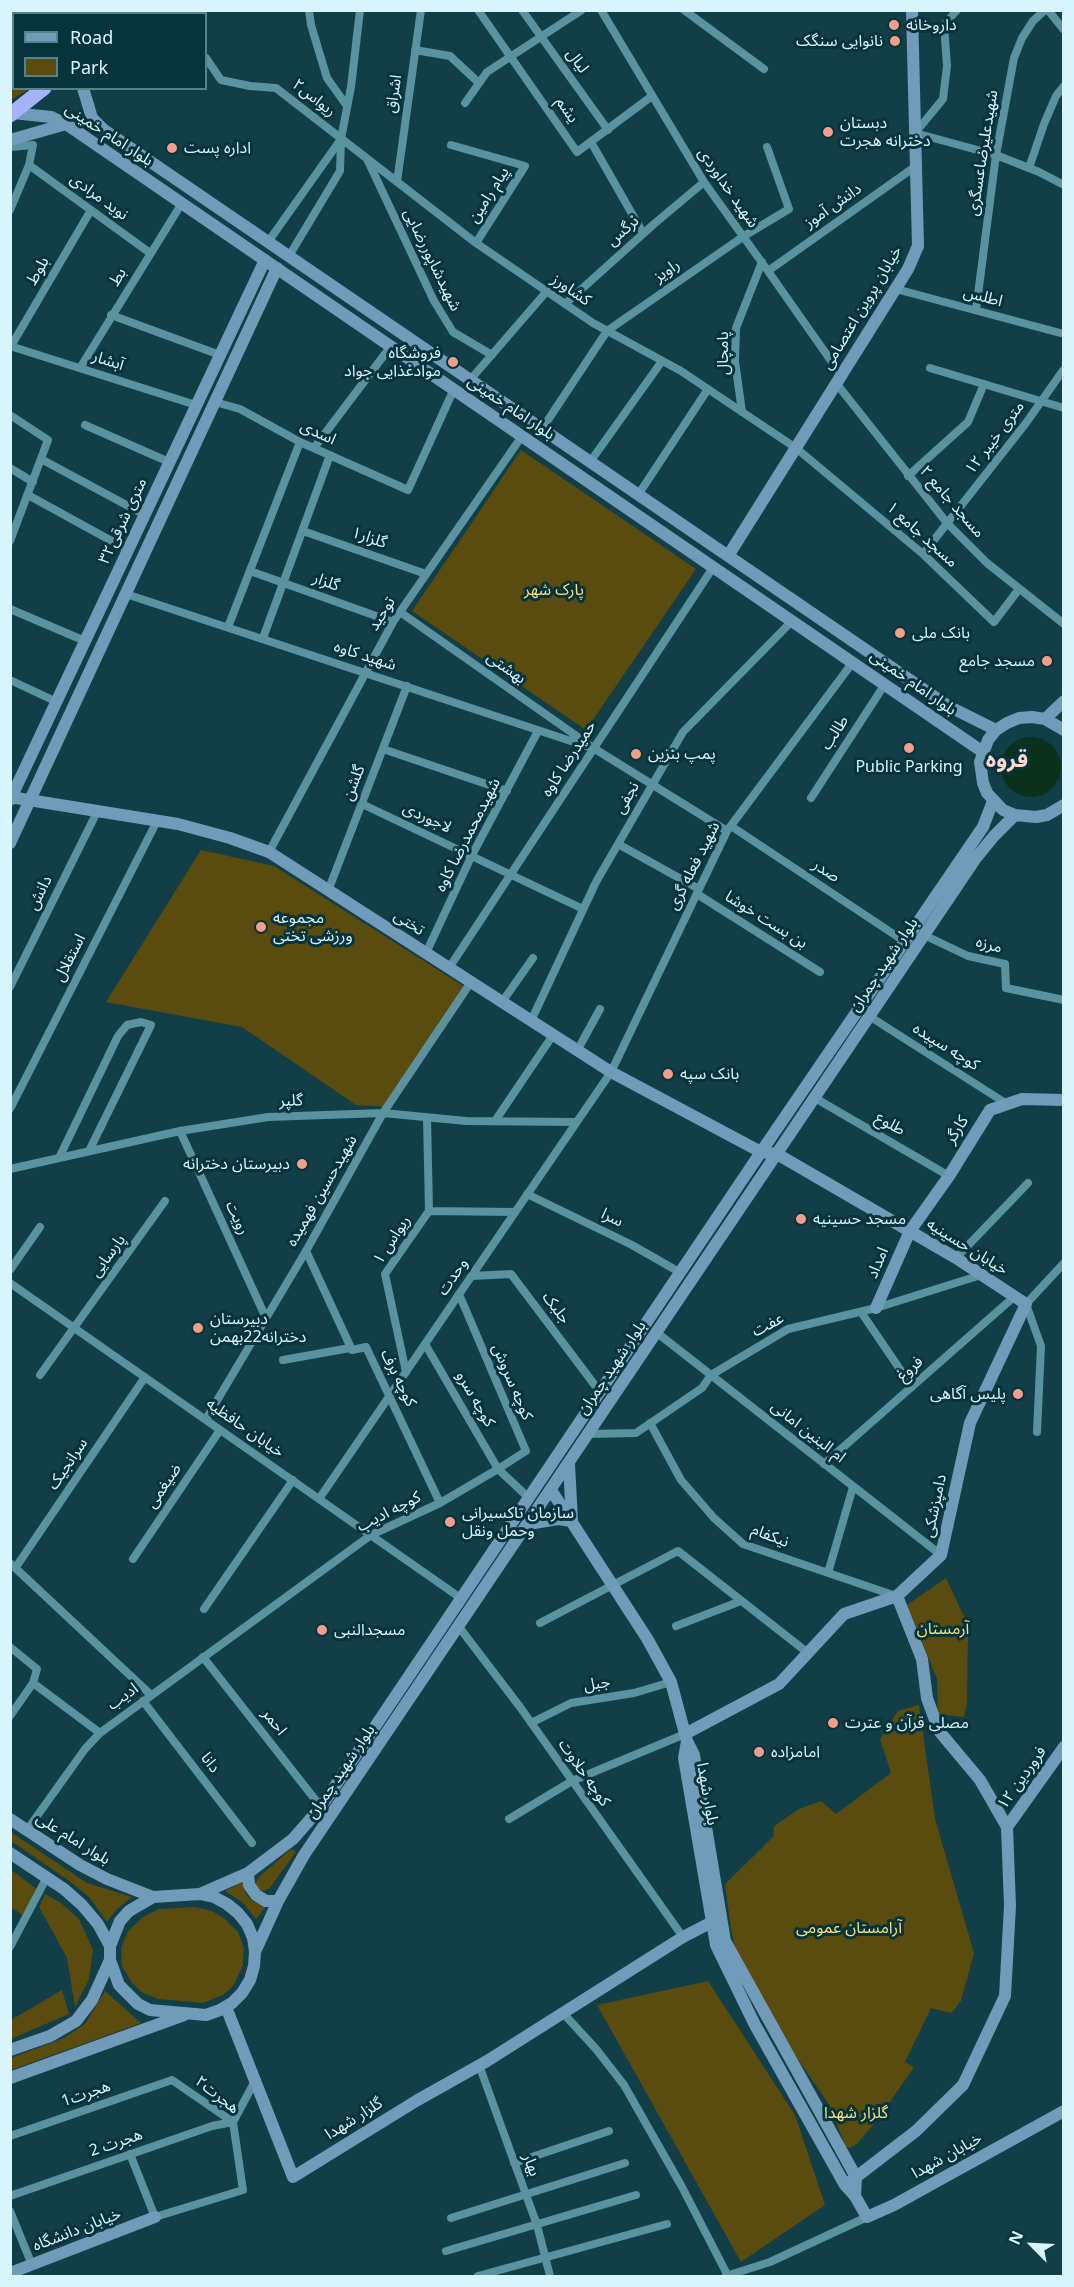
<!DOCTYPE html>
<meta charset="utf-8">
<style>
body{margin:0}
#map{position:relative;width:1074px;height:2287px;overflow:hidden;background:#123e47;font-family:"Noto Sans",sans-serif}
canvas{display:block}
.frame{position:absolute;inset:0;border:12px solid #d8f4fc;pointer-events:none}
.legend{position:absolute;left:12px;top:12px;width:195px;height:78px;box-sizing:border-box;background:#05343d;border:2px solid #598189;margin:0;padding:8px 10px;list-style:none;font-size:18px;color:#d8f4fc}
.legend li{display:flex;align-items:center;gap:12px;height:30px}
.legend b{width:30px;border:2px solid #598189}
.north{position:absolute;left:1002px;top:2215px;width:60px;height:60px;-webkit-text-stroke:4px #05343d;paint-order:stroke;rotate:294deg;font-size:16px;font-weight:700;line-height:24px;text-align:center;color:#d8f4fc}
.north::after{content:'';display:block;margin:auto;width:21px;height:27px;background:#d8f4fc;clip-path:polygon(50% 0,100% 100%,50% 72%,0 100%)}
</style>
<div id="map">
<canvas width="1074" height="2287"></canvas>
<div class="frame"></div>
<ul class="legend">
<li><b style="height:8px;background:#709cba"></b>Road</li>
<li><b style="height:16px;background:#5a4b0e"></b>Park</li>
</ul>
<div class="north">N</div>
</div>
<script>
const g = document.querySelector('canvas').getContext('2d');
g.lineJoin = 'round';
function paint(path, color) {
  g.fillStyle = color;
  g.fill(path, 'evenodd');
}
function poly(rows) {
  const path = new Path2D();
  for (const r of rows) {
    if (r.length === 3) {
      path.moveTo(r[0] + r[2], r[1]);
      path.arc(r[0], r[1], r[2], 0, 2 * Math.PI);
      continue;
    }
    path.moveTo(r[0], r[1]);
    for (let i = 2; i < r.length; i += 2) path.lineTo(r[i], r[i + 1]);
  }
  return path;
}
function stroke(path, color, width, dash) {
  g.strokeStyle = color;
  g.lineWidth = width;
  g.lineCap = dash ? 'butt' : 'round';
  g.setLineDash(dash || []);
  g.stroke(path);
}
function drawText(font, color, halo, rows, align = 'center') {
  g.font = font + ' "Noto Sans","Noto Sans Arabic",sans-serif';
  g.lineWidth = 6;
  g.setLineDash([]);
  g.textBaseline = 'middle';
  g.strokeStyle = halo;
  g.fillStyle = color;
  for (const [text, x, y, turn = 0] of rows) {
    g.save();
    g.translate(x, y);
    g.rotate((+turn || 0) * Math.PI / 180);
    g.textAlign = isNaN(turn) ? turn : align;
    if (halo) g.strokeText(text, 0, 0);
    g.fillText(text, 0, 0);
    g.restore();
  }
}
paint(poly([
 [13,30,14,88,29,89,11,100,10,33],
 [521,450,696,569,586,730,412,611],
 [201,850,274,866,465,987,390,1107,356,1105,242,1027,106,1002],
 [946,1578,968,1625,967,1702,964,1717,938,1714,937,1679,907,1605],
 [919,1705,935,1819,974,1953,961,2001,951,2013,931,2008,905,2062,914,2067,878,2119,857,2144,850,2148,845,2146,830,2106,758,2001,741,1972,731,1930,725,1884,773,1837,774,1826,799,1809,821,1801,836,1814,891,1773,880,1739,898,1711],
 [11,1832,87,1883,132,1897,117,1909,107,1922,89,1897,68,1880,11,1841],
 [291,1849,296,1852,269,1889,263,1891,258,1890,255,1883,260,1876],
 [10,1869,37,1889,25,1917,11,1907],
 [243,1882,246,1894,253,1902,267,1905,256,1919,243,1903,225,1891],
 [45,1894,61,1903,79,1919,93,1950,89,1979,75,2007,67,1958,39,1907],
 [195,1907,212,1911,224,1918,238,1932,244,1948,243,1965,234,1985,223,1995,203,2003,159,1999,143,1993,131,1982,122,1966,121,1948,128,1931,143,1917,159,1909],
 [708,1981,795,2115,825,2205,741,2262,597,2005],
 [62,1990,69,2014,11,2039,11,2020],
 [105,1991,141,2023,11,2070,11,2058,64,2038,85,2024]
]), '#5a4b0e');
paint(poly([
 [1031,767,30]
]), '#0b301b');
stroke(poly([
 [173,10,174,14],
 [309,10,311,25,327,78,347,106],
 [478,10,577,152,652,96],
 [522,10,608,130],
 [601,10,704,182,768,271,841,375],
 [684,10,764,69],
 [957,10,944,25,947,66,943,99,915,133,996,155,1039,172,1064,185],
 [1048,10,1064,30],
 [415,50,450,56,479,83],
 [206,58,221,80,250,86,276,88,476,243,593,323,681,371,796,448,923,554,994,622,1019,589],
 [465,103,487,72,582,10],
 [341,139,351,87,360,10],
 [591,142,643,233],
 [451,145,525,166,476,243],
 [10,147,33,145,29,165,10,210],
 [368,161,434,301,453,332,492,355],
 [29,165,150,253],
 [1029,168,1044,124,1056,96,1064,86],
 [397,182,421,10],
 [268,242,341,139,340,171,289,256],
 [768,271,916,166],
 [896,289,1064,334],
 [565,304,654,224,704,182],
 [976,310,996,155,1014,58,1022,38,1033,21,1045,10],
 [111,315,220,355],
 [10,346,196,405],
 [11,346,91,210],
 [80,368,182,203],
 [930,368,1064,408],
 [470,380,547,291],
 [836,383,947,523,987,563,1064,624],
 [215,402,240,409,300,442,408,490,454,389],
 [742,412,735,361,736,328,762,262],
 [10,415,48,440,10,541],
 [85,425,169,462],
 [542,429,607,331,744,236,789,209,767,147],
 [314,448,391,346],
 [41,459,145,515],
 [590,462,662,361],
 [10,468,33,482],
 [908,476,968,422,984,384],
 [28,495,128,550],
 [638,495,708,389],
 [303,531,426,574],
 [923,554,1026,423,1064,369],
 [250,571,393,622],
 [126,594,595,749],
 [10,609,85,641],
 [400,612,595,749,727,831],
 [228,627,300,442],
 [263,638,330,455],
 [10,680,57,702],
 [383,749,507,791],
 [811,798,885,684],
 [362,804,583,909],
 [731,826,904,941],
 [618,844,699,889],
 [269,852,393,622,522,436],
 [328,891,407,686],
 [697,894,820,972],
 [924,935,968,956,1005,964,1006,988,1064,1000],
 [426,953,472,855,538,731],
 [449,968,714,566],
 [10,987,97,812],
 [502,1002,533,958],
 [869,1016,1007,1104],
 [531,1021,596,882,683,732,793,620],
 [577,1051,600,1009],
 [815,1098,949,1176],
 [10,1109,157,821],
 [427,1118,429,1211],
 [495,1121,553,1035],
 [180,1131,266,1318],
 [59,1158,118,1036,127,1025,141,1022,151,1025,89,1151],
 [10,1169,180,1131,268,1117,383,1113,466,1121,576,1122],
 [527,1194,632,1245,681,1273],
 [306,1251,352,1350,366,1347,440,1503],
 [956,1258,1028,1183],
 [10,1270,40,1227],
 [472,1276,511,1274,600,1392],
 [10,1283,462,1599],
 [861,1312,912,1387],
 [656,1332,941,1555],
 [425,1344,498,1469,526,1451,459,1294],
 [283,1360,350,1348],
 [406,1372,385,1274,429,1211,515,1212],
 [40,1375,165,1201],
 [206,1419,306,1251,383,1113,471,982],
 [650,1423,681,1480,714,1518,743,1544,896,1596],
 [1037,1432,1041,1346,1026,1304,1064,1263],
 [588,1434,636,1433,702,1388,711,1375,788,1329,876,1308,981,1275],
 [824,1464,1015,1296],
 [319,1499,611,1072,727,831,853,662],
 [133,1559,220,1430],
 [10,1563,151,1695],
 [16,1567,145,1377],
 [828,1573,853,1487],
 [204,1609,293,1480],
 [540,1623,678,1551,808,1653],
 [676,1626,741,1601],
 [459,1627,520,1707,683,1937],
 [10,1647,37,1669,33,1683,10,1716],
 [203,1657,321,1807],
 [33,1683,100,1733],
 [143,1701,252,1843],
 [531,1723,571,1703,634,1693,671,1682],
 [509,1819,572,1781,685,1734],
 [27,1830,85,1749,100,1733,371,1535,440,1503,498,1469,529,1498],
 [10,1947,47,1877],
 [563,2013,596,2049,624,2085,682,2187,728,2276],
 [479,2065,537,2225,550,2276],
 [10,2136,172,2080,233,2122,243,2190,155,2217,130,2154],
 [514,2163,609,2131],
 [10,2196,212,2126,233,2122,255,2081],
 [10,2211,32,2265],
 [451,2218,625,2163],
 [446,2251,636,2195],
 [478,2276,667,2224],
 [726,2276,770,2262,867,2217]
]), '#5a929f', 8);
stroke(poly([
 [83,88,92,118,104,130,948,706,996,730],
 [13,113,51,117,66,124,983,752],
 [10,140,66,124],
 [728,556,908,269,918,246,912,10],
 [1045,719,1064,701],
 [1064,730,1045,719,1032,717,1019,718,1007,723,996,730,988,740,980,762,983,783,987,793,1003,810,1015,815,1036,817,1047,815,1064,805],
 [10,797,178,824,230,838,269,852,611,1072,761,1152,777,1154,956,1258,1026,1304,970,1423,941,1555,897,1596,844,1614,779,1684,685,1734],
 [10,800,265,260],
 [10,843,277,268],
 [876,1308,910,1231,949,1176,990,1110,1022,1099,1064,1100],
 [551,1490,648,1640,671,1682,687,1741,694,1755,725,1941,856,2177,855,2196],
 [528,1524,558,1519,572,1521,569,1464],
 [687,1741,684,1758,716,1945,755,2025,845,2185,855,2196,867,2217,894,2205,1064,2111],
 [10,1819,80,1865,107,1879,153,1897],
 [1007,1827,1064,1747],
 [10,1853,64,1889,82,1905,98,1924,110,1946],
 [248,1873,249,1885,256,1895,266,1901,278,1901],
 [200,1894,248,1873,293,1839,321,1807,761,1152,983,827,993,801],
 [200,1894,214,1897,227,1904,238,1913,247,1924,253,1938,255,1952,254,1966,250,1980,242,1993,232,2003,220,2010,206,2015,150,2010,138,2004,119,1985,110,1960,110,1946,120,1921,129,1911,153,1897,200,1894],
 [255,1952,278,1901,304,1855,976,858,994,836,1015,815],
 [226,2007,293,2177,416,2101,487,2061,683,1937,712,1922],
 [10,2050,50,2036,76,2021,92,2000,110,1960],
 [10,2078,184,2015],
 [851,2181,916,2131,963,2085,1005,1996,1010,1906,1007,1827,980,1780,939,1731,927,1698,922,1659,897,1596],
 [10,2273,155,2217]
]), '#709cba', 12);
stroke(poly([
 [22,14,27,10],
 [108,14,109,10],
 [127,14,130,10],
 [10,115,44,88]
]), '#a4b3fa', 15);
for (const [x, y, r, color] of [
 [894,25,6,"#f49e89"],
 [895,41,6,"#f49e89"],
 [828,132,6,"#f49e89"],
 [172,148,6,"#f49e89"],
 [453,362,6,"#f49e89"],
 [900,633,6,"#f49e89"],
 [1047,661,6,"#f49e89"],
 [909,748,6,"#f49e89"],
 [636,754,6,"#f49e89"],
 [261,927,6,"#f49e89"],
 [668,1074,6,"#f49e89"],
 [302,1164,6,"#f49e89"],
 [801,1219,6,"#f49e89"],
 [198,1328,6,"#f49e89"],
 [1018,1394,6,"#f49e89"],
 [450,1522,6,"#f49e89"],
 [322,1630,6,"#f49e89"],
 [833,1723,6,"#f49e89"],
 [759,1752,6,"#f49e89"]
]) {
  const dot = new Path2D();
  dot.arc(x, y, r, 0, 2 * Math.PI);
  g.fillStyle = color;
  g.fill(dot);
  stroke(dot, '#05343d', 2);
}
drawText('16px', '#d8f4fc', '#05343d', [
 ["داروخانه",906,25],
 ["نانوایی سنگک",883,41,"right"],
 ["دبستان",840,123],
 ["دخترانه هجرت",840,141],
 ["اداره پست",184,148],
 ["فروشگاه",441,353,"right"],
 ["موادغذایی جواد",441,371,"right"],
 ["بانک ملی",912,633],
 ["مسجد جامع",1035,661,"right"],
 ["پمپ بنزین",648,754],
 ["Public Parking",909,767,"center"],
 ["مجموعه",273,918],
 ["ورزشی تختی",273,936],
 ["بانک سپه",680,1074],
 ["دبیرستان دخترانه",290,1164,"right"],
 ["مسجد حسینیه",813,1219],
 ["دبیرستان",210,1319],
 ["دخترانه22بهمن",210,1337],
 ["پلیس آگاهی",1006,1394,"right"],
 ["سازمان تاکسیرانی",462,1513],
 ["وحمل ونقل",462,1531],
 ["مسجدالنبی",334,1630],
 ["مصلی قرآن و عترت",845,1723],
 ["امامزاده",771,1752]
], 'left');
drawText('16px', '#d8f4fc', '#05343d', [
 ["لیال",577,61,54],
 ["اشراق",394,94,-82],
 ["ریواس۲",314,98,38],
 ["یشم",567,110,56],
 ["بلوار امام خمینی",109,135,33],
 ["شهیدعلیرضاعسگری",983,153,-81],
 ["شهید خداوردی",728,188,55],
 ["پیام رامین",489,195,-58],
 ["نوید مرادی",99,197,36],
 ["دانش آموز",833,206,-35],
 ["نرگس",623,231,-42],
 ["شهیدشاپوررضایی",432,260,64],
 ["بلوط",38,271,-60],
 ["راویز",667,271,-35],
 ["بط",118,277,-58],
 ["کشاورز",571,290,34],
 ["اطلس",983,297,15],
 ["خیابان پروین اعتصامی",862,308,-59],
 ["پامچال",723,353,-90],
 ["آبشار",108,361,18],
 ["بلوار امام خمینی",511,408,34],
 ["اسدی",318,433,25],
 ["۱۲ متری خیبر",995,438,-53],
 ["مسجد جامع ۲",952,502,49],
 ["متری شرقی۳۲",123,521,-65],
 ["مسجد جامع ۱",922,535,42],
 ["گلزار۱",369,538,19],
 ["گلزار",326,582,20],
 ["توحید",382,614,-58],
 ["شهید کاوه",365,656,18],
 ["بهشتی",506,668,35],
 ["بلوار امام خمینی",913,683,35],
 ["طالب",835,733,-57],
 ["حمیدرضا کاوه",569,759,-57],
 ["گلشن",354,783,-69],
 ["نجفی",627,798,-60],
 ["لاجوردی",427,818,25],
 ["شهیدمحمدرضا کاوه",468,835,-63],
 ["شهید فعله گری",694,866,-63],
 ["صدر",826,871,33],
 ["دانش",40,893,-64],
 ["بن بست خوشا",766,920,32],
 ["تختی",409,923,33],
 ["مرزه",989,945,15],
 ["استقلال",70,958,-63],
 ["بلوار شهید چمران",884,965,-56],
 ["کوچه سپیده",946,1047,32],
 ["گلپر",291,1101,-2],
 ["طلوع",890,1124,30],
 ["کارگر",957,1130,-58],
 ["شهیدحسین فهمیده",322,1191,-60],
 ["رویت",237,1218,65],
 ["سرا",612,1218,26],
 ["ریواس ۱",392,1240,-57],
 ["خیابان حسینیه",967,1247,32],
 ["پارسایی",108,1256,-54],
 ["امداد",878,1263,-67],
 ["وحدت",453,1277,-56],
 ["جلبک",556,1308,53],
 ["عفت",768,1325,-27],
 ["بلوار شهید چمران",612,1368,-56],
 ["فروغ",910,1369,-41],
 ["کوچه برف",398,1378,64],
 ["کوچه سروش",512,1382,67],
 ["کوچه سرو",475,1399,60],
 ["خیابان حافظیه",245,1428,35],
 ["ام البنین امانی",808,1432,38],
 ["سرانجیک",68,1464,-56],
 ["ضیغمی",164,1486,-56],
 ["دامپزشکی",935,1506,-78],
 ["کوچه ادیب",389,1512,-27],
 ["نیکفام",770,1536,21],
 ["جبل",597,1684,-9],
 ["ادیب",123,1697,-36],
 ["احمر",274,1722,52],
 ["دانا",210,1763,53],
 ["بلوار شهید چمران",341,1772,-56],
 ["کوچه حلاوت",584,1773,55],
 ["۱۲ فروردین",1022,1778,-55],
 ["بلوار شهدا",707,1794,80],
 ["بلوار امام علی",73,1839,32],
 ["هجرت1",86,2094,-19],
 ["هجرت۲",217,2095,38],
 ["گلزار شهدا",354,2119,-32],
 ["هجرت 2",116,2143,-19],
 ["خیابان شهدا",947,2156,-29],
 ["بهار",531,2165,70],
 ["خیابان دانشگاه",77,2230,-21]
]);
drawText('16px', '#fbe07b', '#05343d', [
 ["پارک شهر",554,590],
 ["آرمستان",943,1629],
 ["آرامستان عمومی",849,1928],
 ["گلزار شهدا",856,2113]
]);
drawText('bold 22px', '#fbd9d0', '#05343d', [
 ["قروه",1007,761]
]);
</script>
